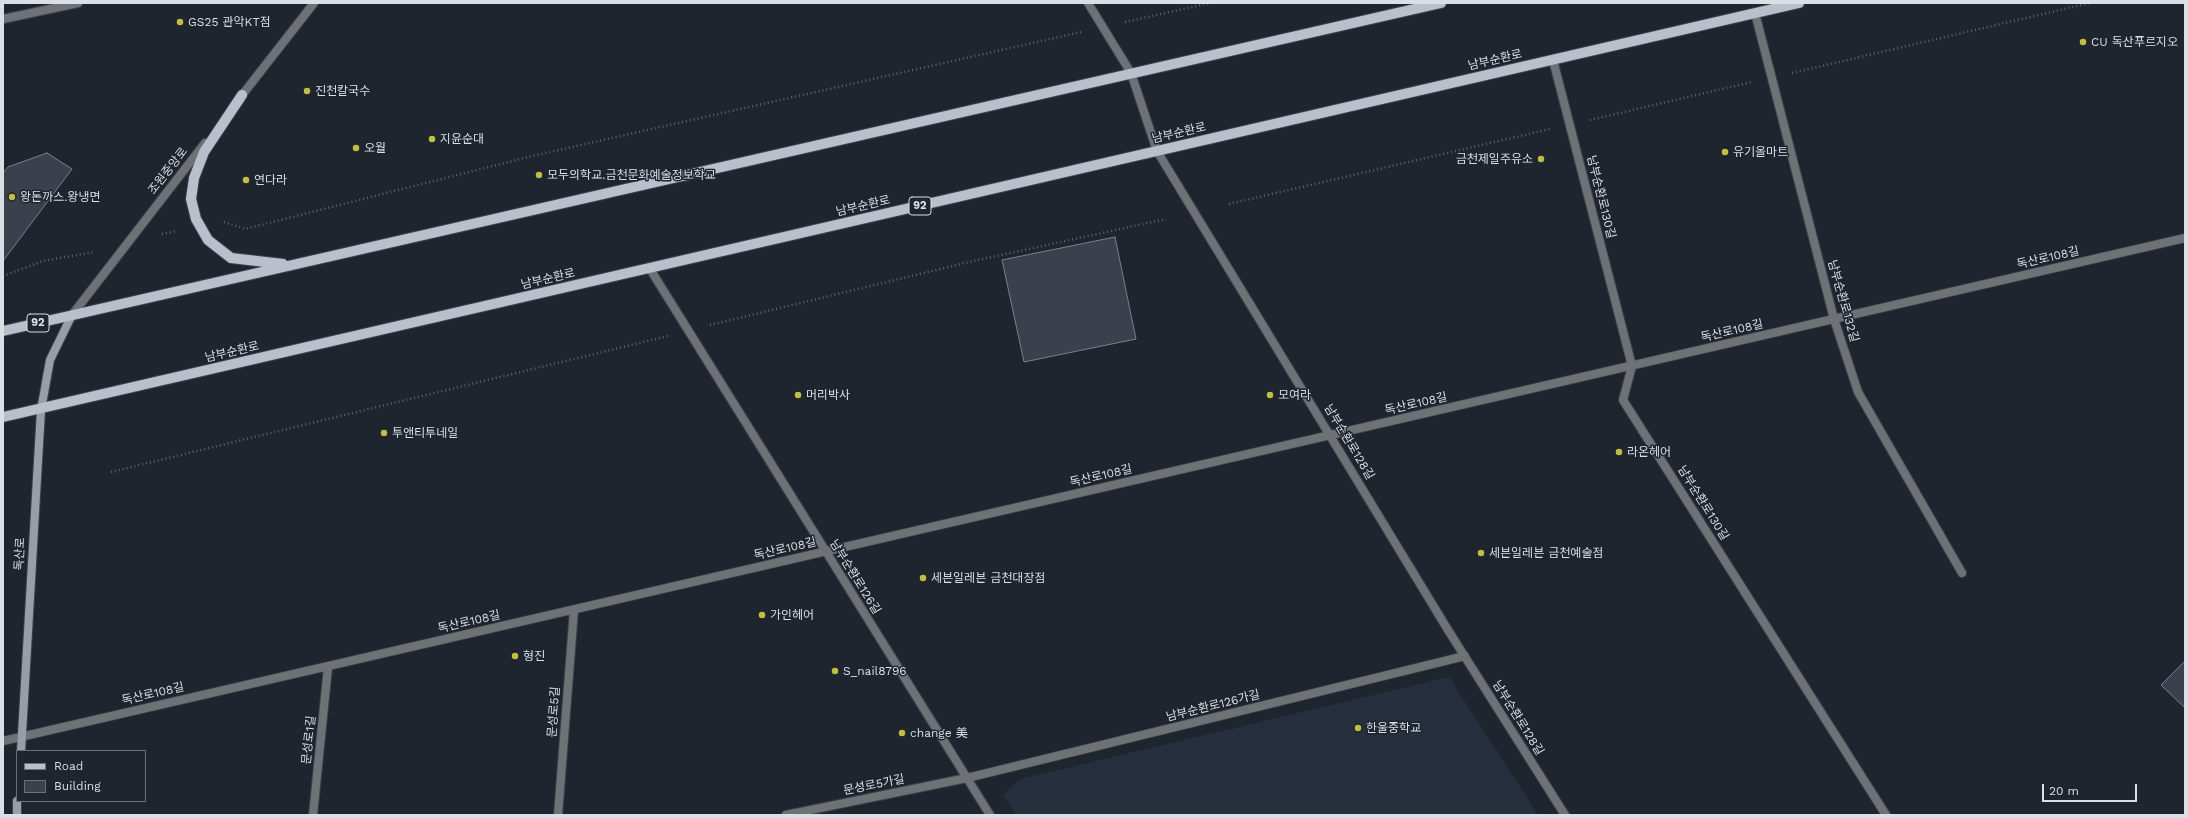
<!DOCTYPE html>
<meta charset="utf-8">
<style>
body{margin:0}
#map{position:relative;width:2188px;height:818px;overflow:hidden;background:#1f252f;font-family:"Work Sans",sans-serif}
canvas{display:block}
.frame{position:absolute;inset:0;border:4px solid #dadfe5;pointer-events:none}
.legend{position:absolute;left:16px;top:750px;width:130px;height:52px;box-sizing:border-box;background:#1f252f;border:1px solid #6a6f78;margin:0;padding:5px 7px;list-style:none;font-size:12px;color:#dadfe5}
.legend li{display:flex;align-items:center;gap:8px;height:20px}
.legend b{width:20px;border:1px solid #6a6f78}
.scale{position:absolute;left:2042px;top:784px;width:95px;height:18px;box-sizing:border-box;border:2px solid #dadfe5;border-top:0;padding-left:5px;font-size:12px;line-height:14px;white-space:nowrap;color:#dadfe5;-webkit-text-stroke:3px #1f252f;paint-order:stroke}
</style>
<div id="map">
<canvas width="2188" height="818"></canvas>
<div class="frame"></div>
<ul class="legend">
<li><b style="height:5px;background:#b8c0cb"></b>Road</li>
<li><b style="height:11px;background:#3a414c"></b>Building</li>
</ul>
<div class="scale">20 m</div>
</div>
<script>
const g = document.querySelector('canvas').getContext('2d');
g.lineJoin = 'round';
function paint(path, color) {
  g.fillStyle = color;
  g.fill(path, 'evenodd');
}
function poly(rows) {
  const path = new Path2D();
  for (const r of rows) {
    path.moveTo(r[0], r[1]);
    for (let i = 2; i < r.length; i += 2) path.lineTo(r[i], r[i + 1]);
  }
  return path;
}
function stroke(path, color, width, dash) {
  g.strokeStyle = color;
  g.lineWidth = width;
  g.lineCap = dash ? 'butt' : 'round';
  g.setLineDash(dash || []);
  g.stroke(path);
}
function drawText(font, color, halo, rows, align = 'center') {
  g.font = font + ' "Work Sans","Noto Sans KR",sans-serif';
  g.lineWidth = 3;
  g.setLineDash([]);
  g.textBaseline = 'middle';
  g.strokeStyle = halo;
  g.fillStyle = color;
  for (const [text, x, y, turn = 0] of rows) {
    g.save();
    g.translate(x, y);
    g.rotate((+turn || 0) * Math.PI / 180);
    g.textAlign = isNaN(turn) ? turn : align;
    if (halo) g.strokeText(text, 0, 0);
    g.fillText(text, 0, 0);
    g.restore();
  }
}
paint(poly([
 [1449,677,1538,815,1016,815,1003,795,1020,779]
]), '#252f3d');
const building = poly([
 [47,153,72,169,3,261,3,173,8,167,47,153],
 [1115,237,1136,339,1024,362,1002,260,1115,237],
 [2185,661,2185,708,2161,685,2185,661]
]);
paint(building, '#3a414c');
stroke(building, '#79818d', 1);
const minor = poly([
 [1088,3,1131,73,1157,151,1448,630,1565,815],
 [1755,13,1834,319,1858,392,1962,573],
 [3,19,78,3],
 [1553,60,1632,366,1623,400,1886,815],
 [650,269,990,815],
 [3,741,2185,238],
 [313,815,328,667],
 [558,815,574,610],
 [786,815,967,778,1465,656]
]);
const tertiary = poly([
 [239,99,314,3],
 [72,315,205,143]
]);
const secondary = poly([
 [21,751,41,410,50,360,72,315],
 [17,815,17,801]
]);
const primary = poly([
 [242,95,204,152,194,178,191,199,196,219,208,240,231,258,283,264],
 [3,331,1441,3],
 [3,417,1799,3]
]);
stroke(minor, '#3d434c', 10);
stroke(tertiary, '#3d434c', 10);
stroke(secondary, '#3d434c', 10);
stroke(primary, '#3d434c', 12);
stroke(poly([
 [1125,22,1210,3],
 [1792,73,2090,3],
 [1590,120,1752,82],
 [1229,204,1550,129],
 [224,222,245,229,528,157,1081,32],
 [162,234,177,231],
 [3,276,43,261,94,252],
 [710,325,969,262,1166,219],
 [111,472,668,336]
]), '#5e646c', 2.5, [1, 3]);
stroke(minor, '#6e7277', 8);
stroke(tertiary, '#6e7277', 8);
stroke(secondary, '#989ea6', 8);
stroke(primary, '#b8c0cb', 10);
for (const [x, y, r, color] of [
 [180,22,4,"#c1be40"],
 [2083,42,4,"#c1be40"],
 [307,91,4,"#c1be40"],
 [432,139,4,"#c1be40"],
 [356,148,4,"#c1be40"],
 [1725,152,4,"#c1be40"],
 [1541,159,4,"#c1be40"],
 [539,175,4,"#c1be40"],
 [246,180,4,"#c1be40"],
 [12,197,4,"#c1be40"],
 [798,395,4,"#c1be40"],
 [1270,395,4,"#c1be40"],
 [384,433,4,"#c1be40"],
 [1619,452,4,"#c1be40"],
 [1481,553,4,"#c1be40"],
 [923,578,4,"#c1be40"],
 [762,615,4,"#c1be40"],
 [515,656,4,"#c1be40"],
 [835,671,4,"#c1be40"],
 [1358,728,4,"#c1be40"],
 [902,733,4,"#c1be40"]
]) {
  const dot = new Path2D();
  dot.arc(x, y, r, 0, 2 * Math.PI);
  g.fillStyle = color;
  g.fill(dot);
  stroke(dot, '#1f252f', 1.5);
}
for (const [x, y, w] of [
 [920,206,22],
 [38,323,22]
]) {
  const box = new Path2D();
  box.roundRect(x - w / 2, y - 9, w, 18, 3);
  g.fillStyle = '#1f252f';
  g.fill(box);
  stroke(box, '#dadfe5', 1);
}
drawText('bold 11px', '#dadfe5', null, [
 ["92",920,206],
 ["92",38,323]
]);
drawText('12px', '#dadfe5', '#1f252f', [
 ["GS25 관악KT점",188,22],
 ["CU 독산푸르지오",2091,42],
 ["진천칼국수",315,91],
 ["지윤순대",440,139],
 ["오월",364,148],
 ["유기올마트",1733,152],
 ["금천제일주유소",1533,159,"right"],
 ["모두의학교.금천문화예술정보학교",547,175],
 ["연다라",254,180],
 ["왕돈까스.왕냉면",20,197],
 ["머리박사",806,395],
 ["모여라",1278,395],
 ["투앤티투네일",392,433],
 ["라온헤어",1627,452],
 ["세븐일레븐 금천예술점",1489,553],
 ["세븐일레븐 금천대장점",931,578],
 ["가인헤어",770,615],
 ["형진",523,656],
 ["S_nail8796",843,671],
 ["한울중학교",1366,728],
 ["change 美",910,733]
], 'left');
drawText('12px', '#dadfe5', '#1f252f', [
 ["남부순환로",1495,60,-13],
 ["남부순환로",1179,133,-13],
 ["조원중앙로",168,171,-52],
 ["남부순환로130길",1601,197,76],
 ["남부순환로",863,206,-13],
 ["독산로108길",2048,258,-13],
 ["남부순환로",548,279,-13],
 ["남부순환로132길",1843,301,74],
 ["독산로108길",1732,331,-13],
 ["남부순환로",232,352,-13],
 ["독산로108길",1416,404,-13],
 ["남부순환로128길",1349,442,59],
 ["독산로108길",1101,476,-13],
 ["남부순환로130길",1703,503,58],
 ["독산로108길",785,549,-13],
 ["독산로",20,554,-87],
 ["남부순환로126길",855,577,58],
 ["독산로108길",469,622,-13],
 ["독산로108길",153,694,-13],
 ["남부순환로126가길",1213,706,-14],
 ["문성로5길",554,712,-86],
 ["남부순환로128길",1518,718,58],
 ["문성로1길",309,740,-84],
 ["문성로5가길",874,785,-11]
]);
</script>
